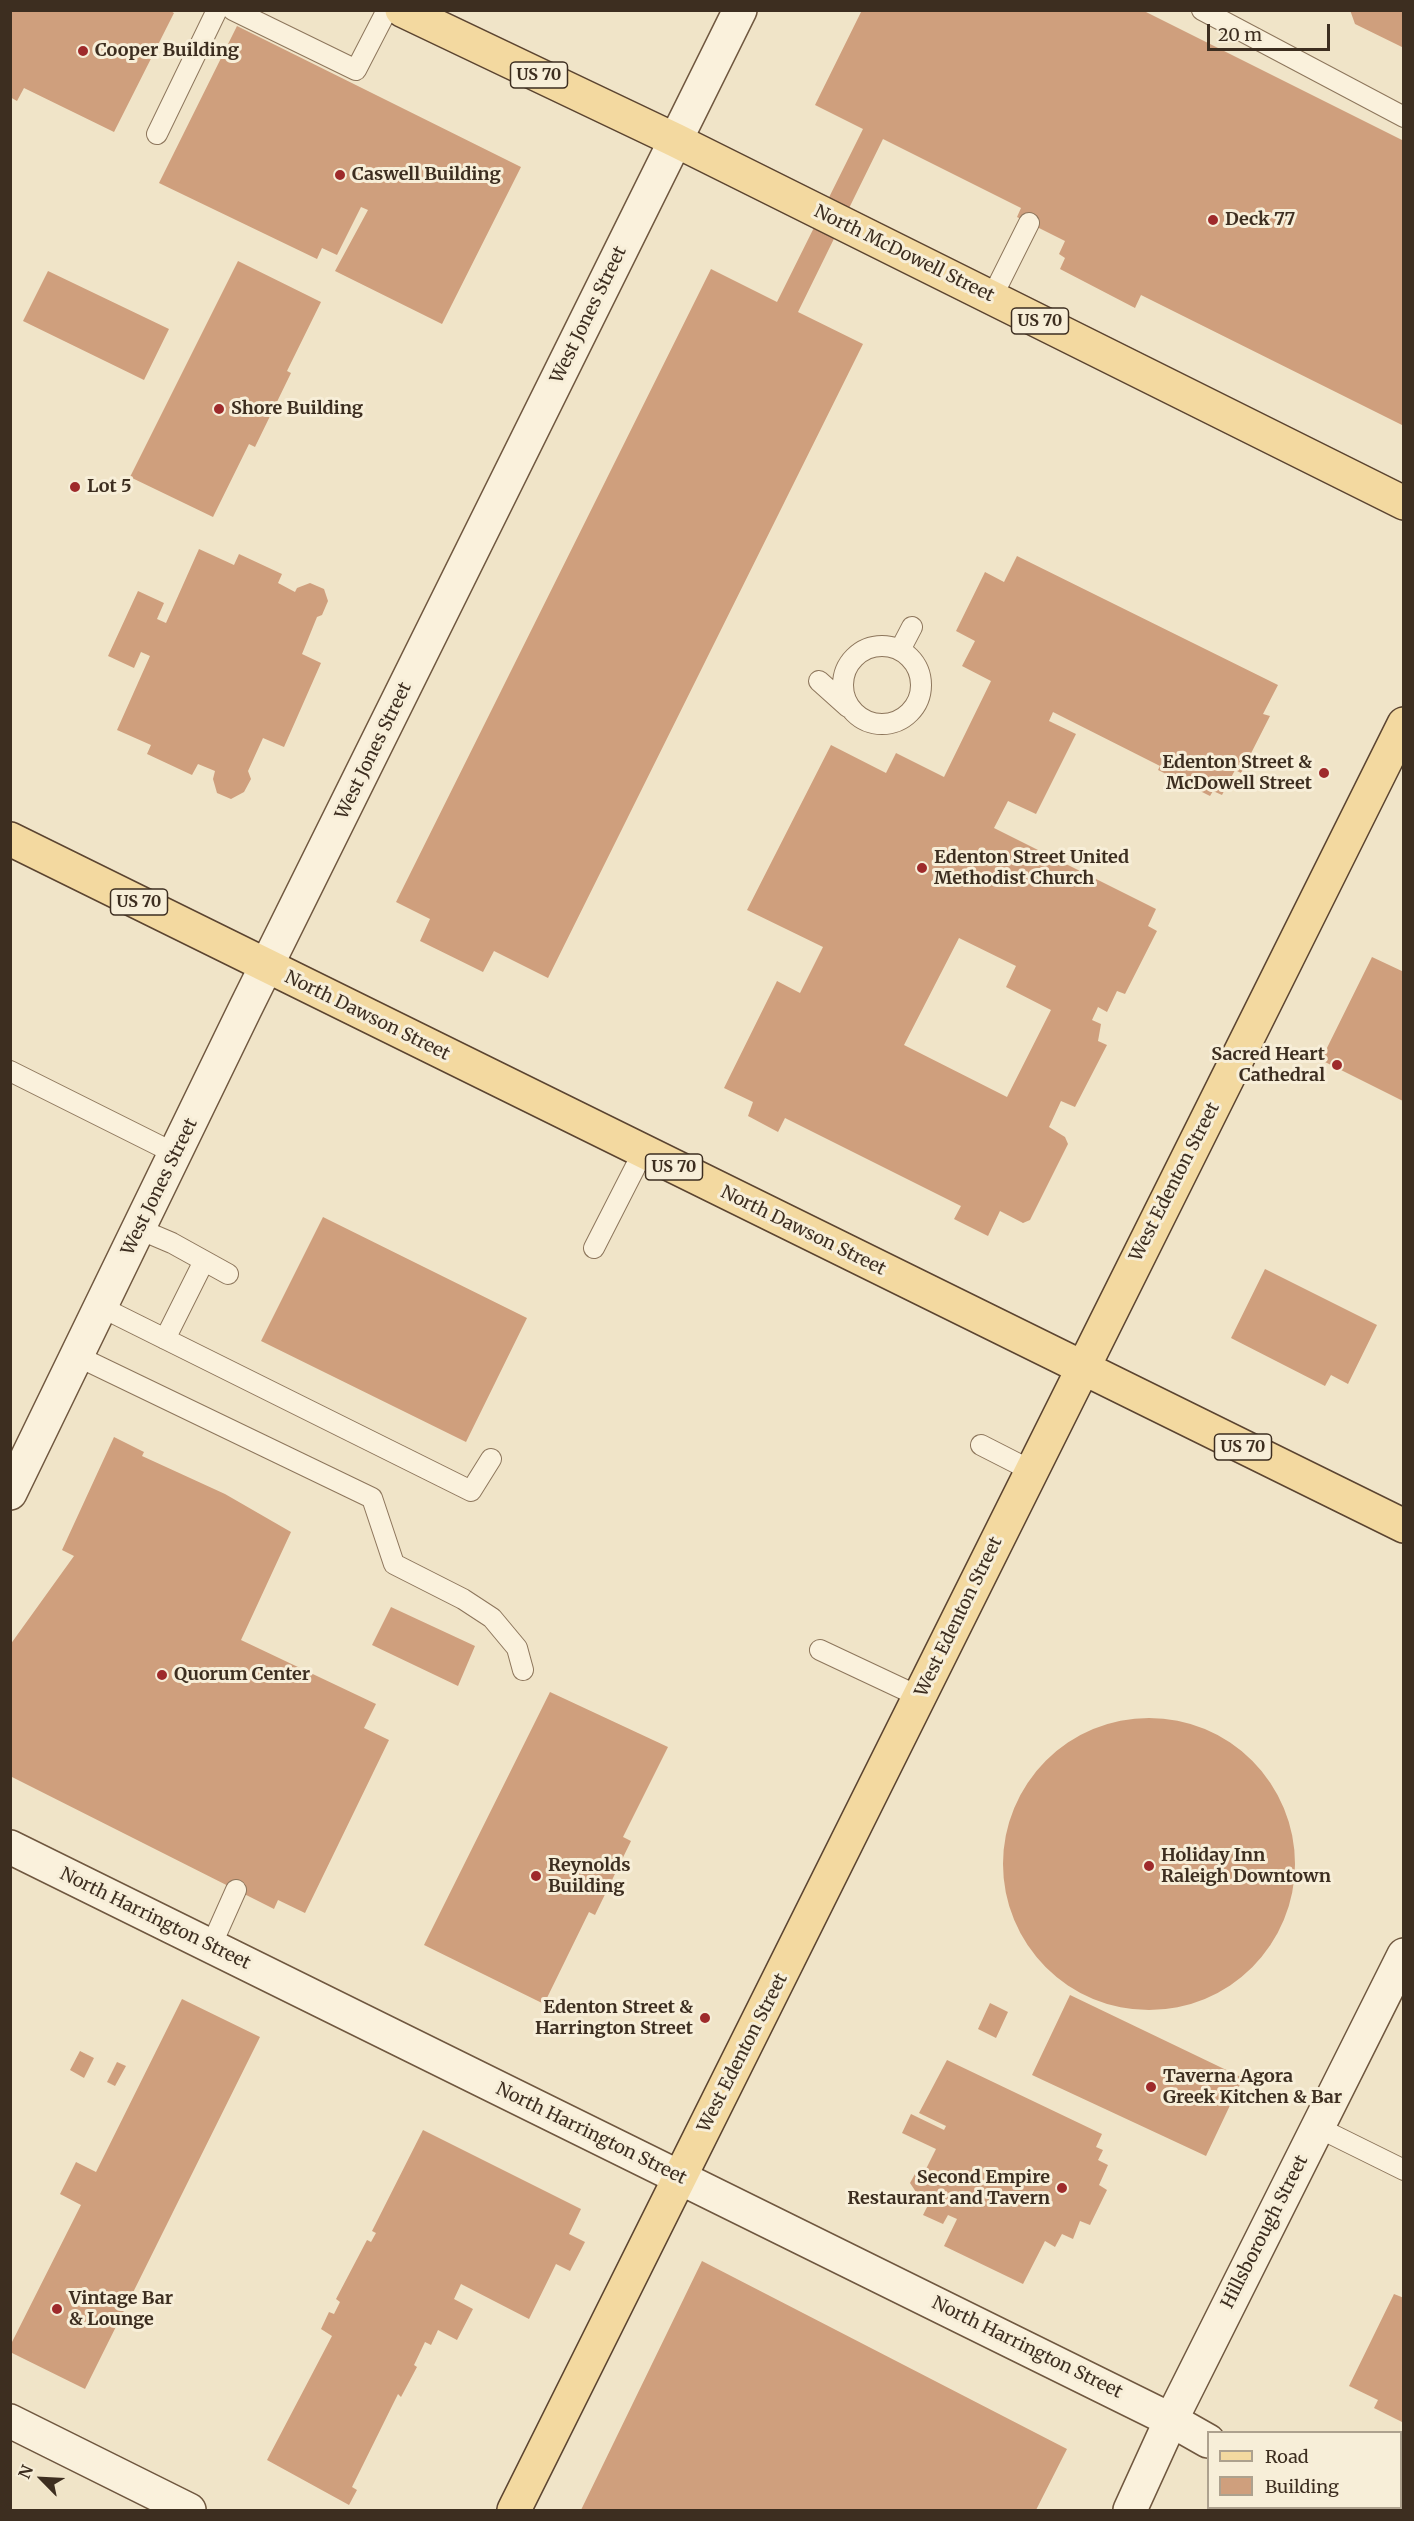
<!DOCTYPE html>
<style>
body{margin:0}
#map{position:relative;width:1414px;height:2521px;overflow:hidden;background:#f0e4c8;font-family:Merriweather,serif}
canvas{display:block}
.frame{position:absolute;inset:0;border:12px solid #3d2e20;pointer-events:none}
.legend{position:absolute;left:1207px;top:2431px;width:195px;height:78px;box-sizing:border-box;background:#f7eed8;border:2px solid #ada18e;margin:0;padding:8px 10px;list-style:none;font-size:18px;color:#3d2e20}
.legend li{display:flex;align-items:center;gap:12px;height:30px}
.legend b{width:30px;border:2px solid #ada18e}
.north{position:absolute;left:12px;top:2449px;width:60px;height:60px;-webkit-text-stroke:4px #f7eed8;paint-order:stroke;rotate:294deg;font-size:16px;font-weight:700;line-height:24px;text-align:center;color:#3d2e20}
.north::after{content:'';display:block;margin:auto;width:21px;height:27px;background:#3d2e20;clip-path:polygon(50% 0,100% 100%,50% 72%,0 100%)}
.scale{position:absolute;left:1207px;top:24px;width:123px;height:27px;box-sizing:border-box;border:3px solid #3d2e20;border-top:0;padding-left:8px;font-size:18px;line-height:21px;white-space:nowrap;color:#3d2e20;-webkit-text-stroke:4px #f7eed8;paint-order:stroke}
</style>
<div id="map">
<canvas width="1414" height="2521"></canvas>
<div class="frame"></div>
<ul class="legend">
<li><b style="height:8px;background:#f3d9a0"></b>Road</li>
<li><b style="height:16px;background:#cf9f7d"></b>Building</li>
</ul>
<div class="north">N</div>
<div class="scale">20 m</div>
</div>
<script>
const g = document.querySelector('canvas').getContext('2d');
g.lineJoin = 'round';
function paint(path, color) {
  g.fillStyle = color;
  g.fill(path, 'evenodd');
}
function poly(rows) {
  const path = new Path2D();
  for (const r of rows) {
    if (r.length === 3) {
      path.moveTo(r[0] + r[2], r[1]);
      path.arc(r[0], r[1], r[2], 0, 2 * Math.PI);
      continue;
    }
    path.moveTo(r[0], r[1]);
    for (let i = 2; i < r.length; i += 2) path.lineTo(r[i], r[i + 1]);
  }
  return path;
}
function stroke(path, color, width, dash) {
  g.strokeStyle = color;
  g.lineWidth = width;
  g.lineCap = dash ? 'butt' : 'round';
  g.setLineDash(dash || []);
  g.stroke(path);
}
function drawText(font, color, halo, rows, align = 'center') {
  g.font = font + ' Merriweather,serif';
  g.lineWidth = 6;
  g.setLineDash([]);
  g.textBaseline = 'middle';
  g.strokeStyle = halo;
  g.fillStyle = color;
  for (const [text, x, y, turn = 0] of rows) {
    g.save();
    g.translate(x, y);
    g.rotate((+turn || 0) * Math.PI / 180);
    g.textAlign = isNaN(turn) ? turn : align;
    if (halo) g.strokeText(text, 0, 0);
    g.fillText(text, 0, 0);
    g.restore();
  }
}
paint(poly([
 [10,10,169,10,174,13,114,132,24,88,17,101,10,97],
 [862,10,1142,10,1404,141,1404,426,1141,295,1135,308,1060,269,1065,258,1059,254,1065,241,1017,217,1021,208,883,139,798,312,863,344,548,978,494,951,483,972,420,941,430,919,396,902,711,269,777,302,863,129,815,105],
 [1350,10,1404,10,1404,48,1355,24],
 [237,26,521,167,442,324,335,271,368,210,361,207,337,255,322,248,317,259,159,183],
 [238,261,321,302,287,371,291,373,255,447,249,444,213,517,130,477],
 [48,271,169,329,144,380,23,321],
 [199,549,234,565,239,554,282,574,278,583,295,592,297,588,310,583,324,589,328,601,322,615,317,617,302,654,321,663,284,747,263,738,248,771,251,779,244,792,231,799,217,793,213,779,215,771,198,764,192,775,147,754,151,745,117,730,150,656,141,652,134,668,108,656,138,591,164,603,157,619,166,623],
 [1017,556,1278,685,1263,714,1270,716,1241,773,1235,770,1222,795,1213,791,1210,796,1158,770,1160,766,1053,712,1049,721,1076,734,1036,814,1008,801,994,828,1156,909,1148,926,1157,931,1125,994,1117,991,1107,1012,1098,1007,1092,1020,1101,1024,1098,1041,1107,1045,1075,1107,1061,1101,1049,1127,1065,1137,1068,1144,1030,1220,1023,1223,1000,1211,988,1236,954,1219,961,1206,785,1118,778,1132,748,1116,753,1102,724,1088,777,981,800,993,823,947,747,910,831,745,886,773,896,753,944,777,991,681,962,666,975,641,956,631,985,572,1004,582],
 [959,938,1016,966,1006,987,1051,1010,1007,1097,904,1045],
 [1372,957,1404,972,1403,1101,1321,1060],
 [323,1217,527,1318,466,1442,261,1341],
 [1265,1269,1377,1325,1348,1384,1331,1375,1325,1386,1231,1338],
 [114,1437,144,1452,142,1456,225,1494,291,1532,241,1640,376,1704,364,1728,389,1740,305,1913,278,1900,274,1909,10,1776,10,1645,74,1556,62,1550],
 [391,1607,475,1646,458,1686,372,1645],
 [550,1692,668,1747,623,1837,631,1841,595,1915,589,1912,544,2004,424,1945],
 [1149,1864,146],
 [1070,1995,1243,2078,1206,2156,1032,2075],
 [182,1999,260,2037,85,2389,10,2352,10,2346,81,2205,60,2194,76,2162,96,2172],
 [990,2003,1008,2012,996,2038,978,2029],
 [80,2051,94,2058,84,2078,70,2070],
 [947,2060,1102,2134,1096,2147,1103,2150,1098,2160,1108,2165,1099,2185,1107,2190,1090,2225,1080,2221,1073,2239,1062,2234,1055,2247,1045,2241,1023,2284,944,2246,957,2219,948,2215,943,2224,923,2215,929,2203,914,2196,916,2192,910,2183,915,2174,925,2171,936,2149,902,2133,911,2114,944,2130,946,2126,919,2113],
 [117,2062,126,2066,115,2086,107,2082],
 [423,2130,581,2209,569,2234,585,2242,570,2271,556,2264,529,2319,461,2284,454,2299,473,2309,458,2338,457,2340,438,2330,431,2345,425,2342,414,2365,417,2367,401,2397,398,2394,352,2487,357,2490,349,2505,267,2460,332,2336,321,2329,329,2312,334,2314,340,2302,336,2299,367,2240,371,2242,376,2233,372,2231],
 [702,2261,1067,2449,1036,2510,581,2510],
 [1394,2294,1404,2298,1404,2423,1374,2408,1378,2400,1349,2386]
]), '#cf9f7d');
const lane = poly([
 [233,10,356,70,387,10],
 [1202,10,1404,117],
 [157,134,217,10],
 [992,297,1029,223],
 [882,685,39],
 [900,650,912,627],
 [819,681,848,707],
 [10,1071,176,1154],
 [139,1229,172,1243,228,1274],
 [594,1248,643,1152],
 [101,1307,471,1491,491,1459],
 [165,1339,204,1261],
 [77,1356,372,1498,394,1564,463,1599,492,1618,517,1648,523,1670],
 [981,1445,1032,1471],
 [820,1650,920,1697],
 [211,1946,236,1890],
 [1317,2127,1404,2170]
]);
const secondary = poly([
 [10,1493,245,1009,740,10],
 [10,1847,1171,2420,1208,2441],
 [10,2421,189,2510],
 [1341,2508,1347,2510],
 [1130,2510,1171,2420,1404,1955]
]);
const primary = poly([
 [402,10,675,140,1404,503],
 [10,839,1404,1526],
 [514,2510,1404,724]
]);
stroke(lane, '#8d765c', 22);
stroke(secondary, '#6f573f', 36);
stroke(primary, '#5b4430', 36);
stroke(lane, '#faf1dc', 20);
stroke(secondary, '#faf1dc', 33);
stroke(primary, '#f3d9a0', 33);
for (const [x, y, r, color] of [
 [83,51,6,"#9e2a2b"],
 [340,175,6,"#9e2a2b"],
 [1213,220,6,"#9e2a2b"],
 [219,409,6,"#9e2a2b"],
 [75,487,6,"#9e2a2b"],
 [1324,773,6,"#9e2a2b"],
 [922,868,6,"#9e2a2b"],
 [1337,1065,6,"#9e2a2b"],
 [162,1675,6,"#9e2a2b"],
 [1149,1866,6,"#9e2a2b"],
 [536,1876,6,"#9e2a2b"],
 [705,2018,6,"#9e2a2b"],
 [1151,2087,6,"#9e2a2b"],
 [1062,2188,6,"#9e2a2b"],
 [57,2309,6,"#9e2a2b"]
]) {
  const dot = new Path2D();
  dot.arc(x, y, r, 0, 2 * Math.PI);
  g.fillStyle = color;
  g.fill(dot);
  stroke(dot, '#f7eed8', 2);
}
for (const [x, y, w] of [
 [539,75,57],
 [1040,321,57],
 [139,902,57],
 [674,1167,57],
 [1243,1447,57]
]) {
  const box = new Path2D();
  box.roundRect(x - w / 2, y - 13, w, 26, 4.5);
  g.fillStyle = '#f7eed8';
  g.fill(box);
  stroke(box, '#3d2e20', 1.5);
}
drawText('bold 16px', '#3d2e20', null, [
 ["US 70",539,75],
 ["US 70",1040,321],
 ["US 70",139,902],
 ["US 70",674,1167],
 ["US 70",1243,1447]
]);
drawText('bold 18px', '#3d2e20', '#f7eed8', [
 ["Cooper Building",95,51],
 ["Caswell Building",352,175],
 ["Deck 77",1225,220],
 ["Shore Building",231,409],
 ["Lot 5",87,487],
 ["Edenton Street &",1312,763,"right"],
 ["McDowell Street",1312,784,"right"],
 ["Edenton Street United",934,858],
 ["Methodist Church",934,879],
 ["Sacred Heart",1325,1055,"right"],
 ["Cathedral",1325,1076,"right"],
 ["Quorum Center",174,1675],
 ["Holiday Inn",1161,1856],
 ["Raleigh Downtown",1161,1877],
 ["Reynolds",548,1866],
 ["Building",548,1887],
 ["Edenton Street &",693,2008,"right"],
 ["Harrington Street",693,2029,"right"],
 ["Taverna Agora",1163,2077],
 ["Greek Kitchen & Bar",1163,2098],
 ["Second Empire",1050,2178,"right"],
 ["Restaurant and Tavern",1050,2199,"right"],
 ["Vintage Bar",69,2299],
 ["& Lounge",69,2320]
], 'left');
drawText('18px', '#3d2e20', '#f7eed8', [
 ["North McDowell Street",904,254,26],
 ["West Jones Street",589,315,-64],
 ["West Jones Street",374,751,-64],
 ["North Dawson Street",367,1016,26],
 ["West Edenton Street",1175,1182,-63],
 ["West Jones Street",160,1187,-64],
 ["North Dawson Street",803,1231,26],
 ["West Edenton Street",959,1617,-64],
 ["North Harrington Street",155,1919,26],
 ["West Edenton Street",743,2053,-63],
 ["North Harrington Street",591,2134,26],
 ["Hillsborough Street",1265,2232,-63],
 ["North Harrington Street",1027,2348,26]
]);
</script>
